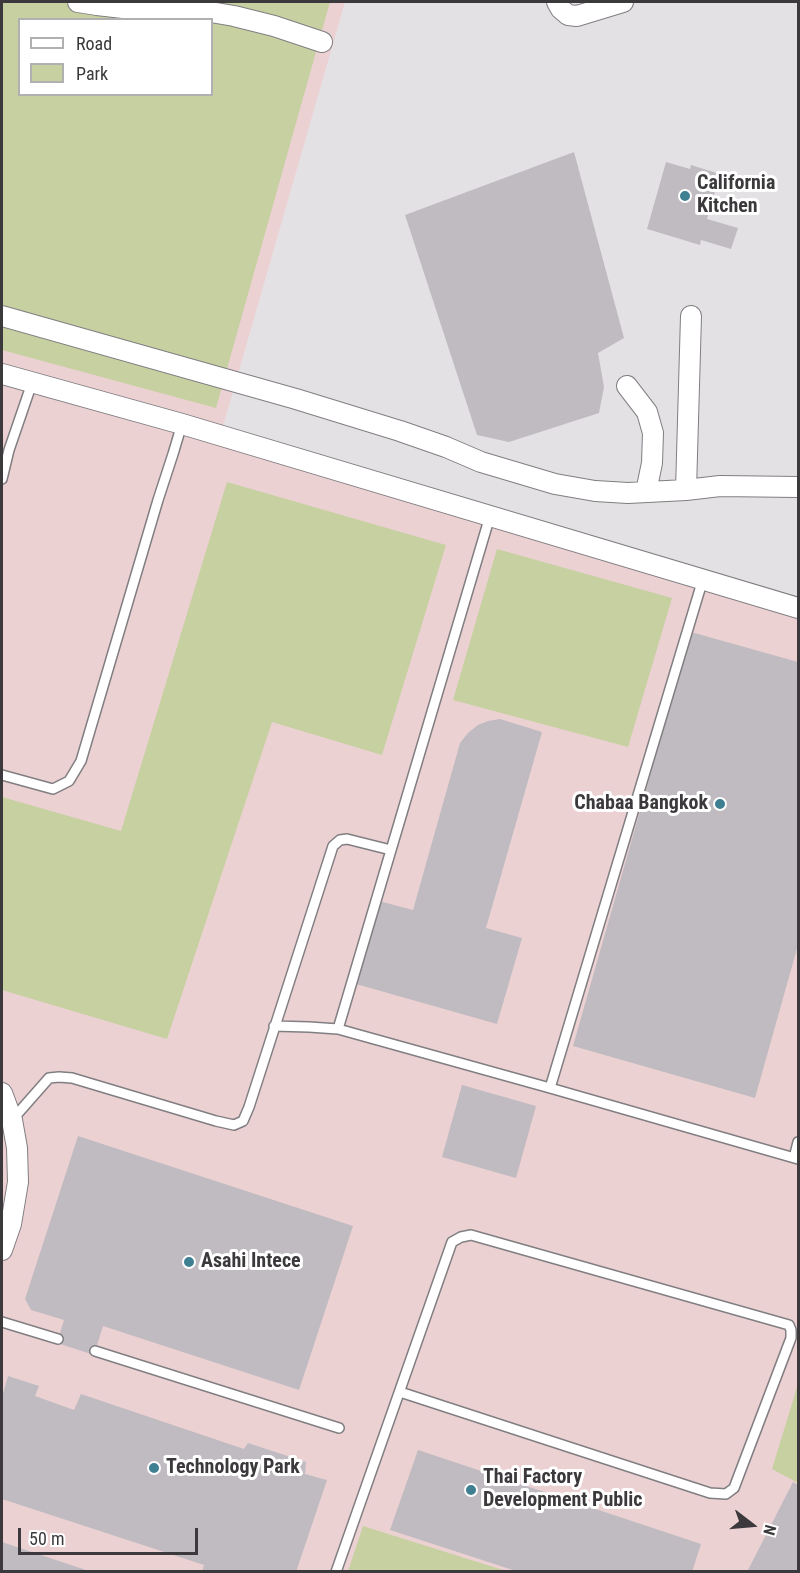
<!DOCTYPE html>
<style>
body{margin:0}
#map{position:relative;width:800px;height:1573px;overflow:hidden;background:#e4e1e5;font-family:"Roboto Condensed",sans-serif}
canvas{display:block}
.frame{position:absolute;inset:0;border:3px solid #3b393b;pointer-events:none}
.legend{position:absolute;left:18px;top:18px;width:195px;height:78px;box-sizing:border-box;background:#fff;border:2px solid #b1b0b1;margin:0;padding:8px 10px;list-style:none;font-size:18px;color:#3b393b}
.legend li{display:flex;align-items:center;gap:12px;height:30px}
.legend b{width:30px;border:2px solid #b1b0b1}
.north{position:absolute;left:722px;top:1495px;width:60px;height:60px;-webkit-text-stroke:4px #fff;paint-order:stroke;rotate:106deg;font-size:16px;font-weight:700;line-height:24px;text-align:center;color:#3b393b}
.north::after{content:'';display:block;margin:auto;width:21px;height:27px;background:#3b393b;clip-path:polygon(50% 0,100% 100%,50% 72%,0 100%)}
.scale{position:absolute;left:18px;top:1528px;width:180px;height:27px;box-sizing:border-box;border:3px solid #3b393b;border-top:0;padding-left:8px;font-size:18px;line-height:21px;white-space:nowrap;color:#3b393b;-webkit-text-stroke:4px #fff;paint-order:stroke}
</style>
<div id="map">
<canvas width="800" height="1573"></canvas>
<div class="frame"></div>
<ul class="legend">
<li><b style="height:8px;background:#fff"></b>Road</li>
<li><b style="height:16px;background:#c6d0a0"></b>Park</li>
</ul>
<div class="north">N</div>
<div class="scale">50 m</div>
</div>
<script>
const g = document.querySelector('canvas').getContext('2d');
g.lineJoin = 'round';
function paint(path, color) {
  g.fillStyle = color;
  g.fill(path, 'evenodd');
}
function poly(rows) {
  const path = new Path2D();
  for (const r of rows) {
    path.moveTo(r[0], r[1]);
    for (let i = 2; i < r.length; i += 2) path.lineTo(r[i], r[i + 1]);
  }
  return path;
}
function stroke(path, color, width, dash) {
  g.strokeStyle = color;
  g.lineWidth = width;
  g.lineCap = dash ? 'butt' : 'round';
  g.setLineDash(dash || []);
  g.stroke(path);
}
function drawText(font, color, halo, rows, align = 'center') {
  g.font = font + ' "Roboto Condensed",sans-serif';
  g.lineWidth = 6;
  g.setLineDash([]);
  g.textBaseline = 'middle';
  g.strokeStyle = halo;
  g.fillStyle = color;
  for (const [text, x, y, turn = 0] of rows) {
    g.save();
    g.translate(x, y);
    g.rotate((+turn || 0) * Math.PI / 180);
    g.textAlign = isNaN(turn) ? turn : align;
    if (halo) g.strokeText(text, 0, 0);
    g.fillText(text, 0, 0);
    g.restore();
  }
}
paint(poly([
 [2,2,345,2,223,426,798,598,798,1571,2,1572],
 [20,20,212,20,212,94,20,94]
]), '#ecd1d3');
paint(poly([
 [2,2,330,2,216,408,2,350],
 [20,20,212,20,212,94,20,94],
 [227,482,446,545,382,755,272,722,167,1039,2,990,2,797,121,831],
 [497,549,672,598,628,747,453,700],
 [798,1384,798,1483,772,1469],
 [363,1526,506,1571,348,1571]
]), '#c6d0a0');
paint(poly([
 [574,152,624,338,598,353,604,387,599,413,509,442,477,435,405,215],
 [666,162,690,169,691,165,720,174,707,219,738,228,731,249,701,240,700,245,647,229],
 [691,632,798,662,798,945,755,1098,573,1046],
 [500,719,542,732,486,928,522,938,497,1024,356,984,379,901,413,910,460,743,468,733,478,725,488,721],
 [462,1085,536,1106,516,1178,442,1157],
 [78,1136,353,1226,299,1390,103,1326,94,1355,57,1343,64,1320,31,1310,25,1299],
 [8,1376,39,1386,35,1396,74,1410,81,1394,244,1449,248,1443,306,1462,305,1474,327,1480,296,1572,202,1572,204,1565,2,1499,2,1397],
 [418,1450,701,1544,692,1572,519,1572,390,1530],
 [793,1482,798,1485,798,1572,747,1572],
 [2,1542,89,1571,89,1572,2,1572]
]), '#bfbbc0');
const lane = poly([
 [2,479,9,450,32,383],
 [2,775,53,789,69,781,81,761,158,500,173,454,182,424],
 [274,1026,309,1027,338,1029,550,1088,798,1159],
 [338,1029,490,516],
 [550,1088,703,579],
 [12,1120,49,1078,59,1077,72,1078,216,1121,234,1125,243,1121,249,1107,333,846,340,840,347,839,391,850],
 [794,1158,798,1142],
 [2,1322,58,1339],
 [95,1351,339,1428],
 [336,1572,452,1242,461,1237,471,1235,789,1325,791,1330,791,1338,734,1488,726,1494,710,1493,400,1392]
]);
const street = poly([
 [78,2,97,5,132,9,199,10,234,16,274,26,322,42],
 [557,2,561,9,568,15,577,16,623,2],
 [2,316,296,399,400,431,446,447,481,462,555,484,595,491,628,493,686,490,720,486,798,487],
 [2,374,182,424,798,608],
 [627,386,647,412,653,433,652,463,646,492],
 [686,490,691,316],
 [2,1093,12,1120,17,1148,18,1182,11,1224,2,1250]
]);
stroke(lane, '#817e82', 12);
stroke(street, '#817e82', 22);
stroke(lane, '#fff', 9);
stroke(street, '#fff', 20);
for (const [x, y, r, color] of [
 [685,196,6,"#3f7f92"],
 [720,804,6,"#3f7f92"],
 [189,1262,6,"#3f7f92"],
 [154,1468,6,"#3f7f92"],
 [471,1490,6,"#3f7f92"]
]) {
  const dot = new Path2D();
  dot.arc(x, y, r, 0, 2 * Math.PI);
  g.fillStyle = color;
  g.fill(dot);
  stroke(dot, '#fff', 2);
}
drawText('bold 20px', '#3b393b', '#fff', [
 ["California",697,184],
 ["Kitchen",697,207],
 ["Chabaa Bangkok",708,804,"right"],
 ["Asahi Intece",201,1262],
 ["Technology Park",166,1468],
 ["Thai Factory",483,1478],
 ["Development Public",483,1501]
], 'left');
</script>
